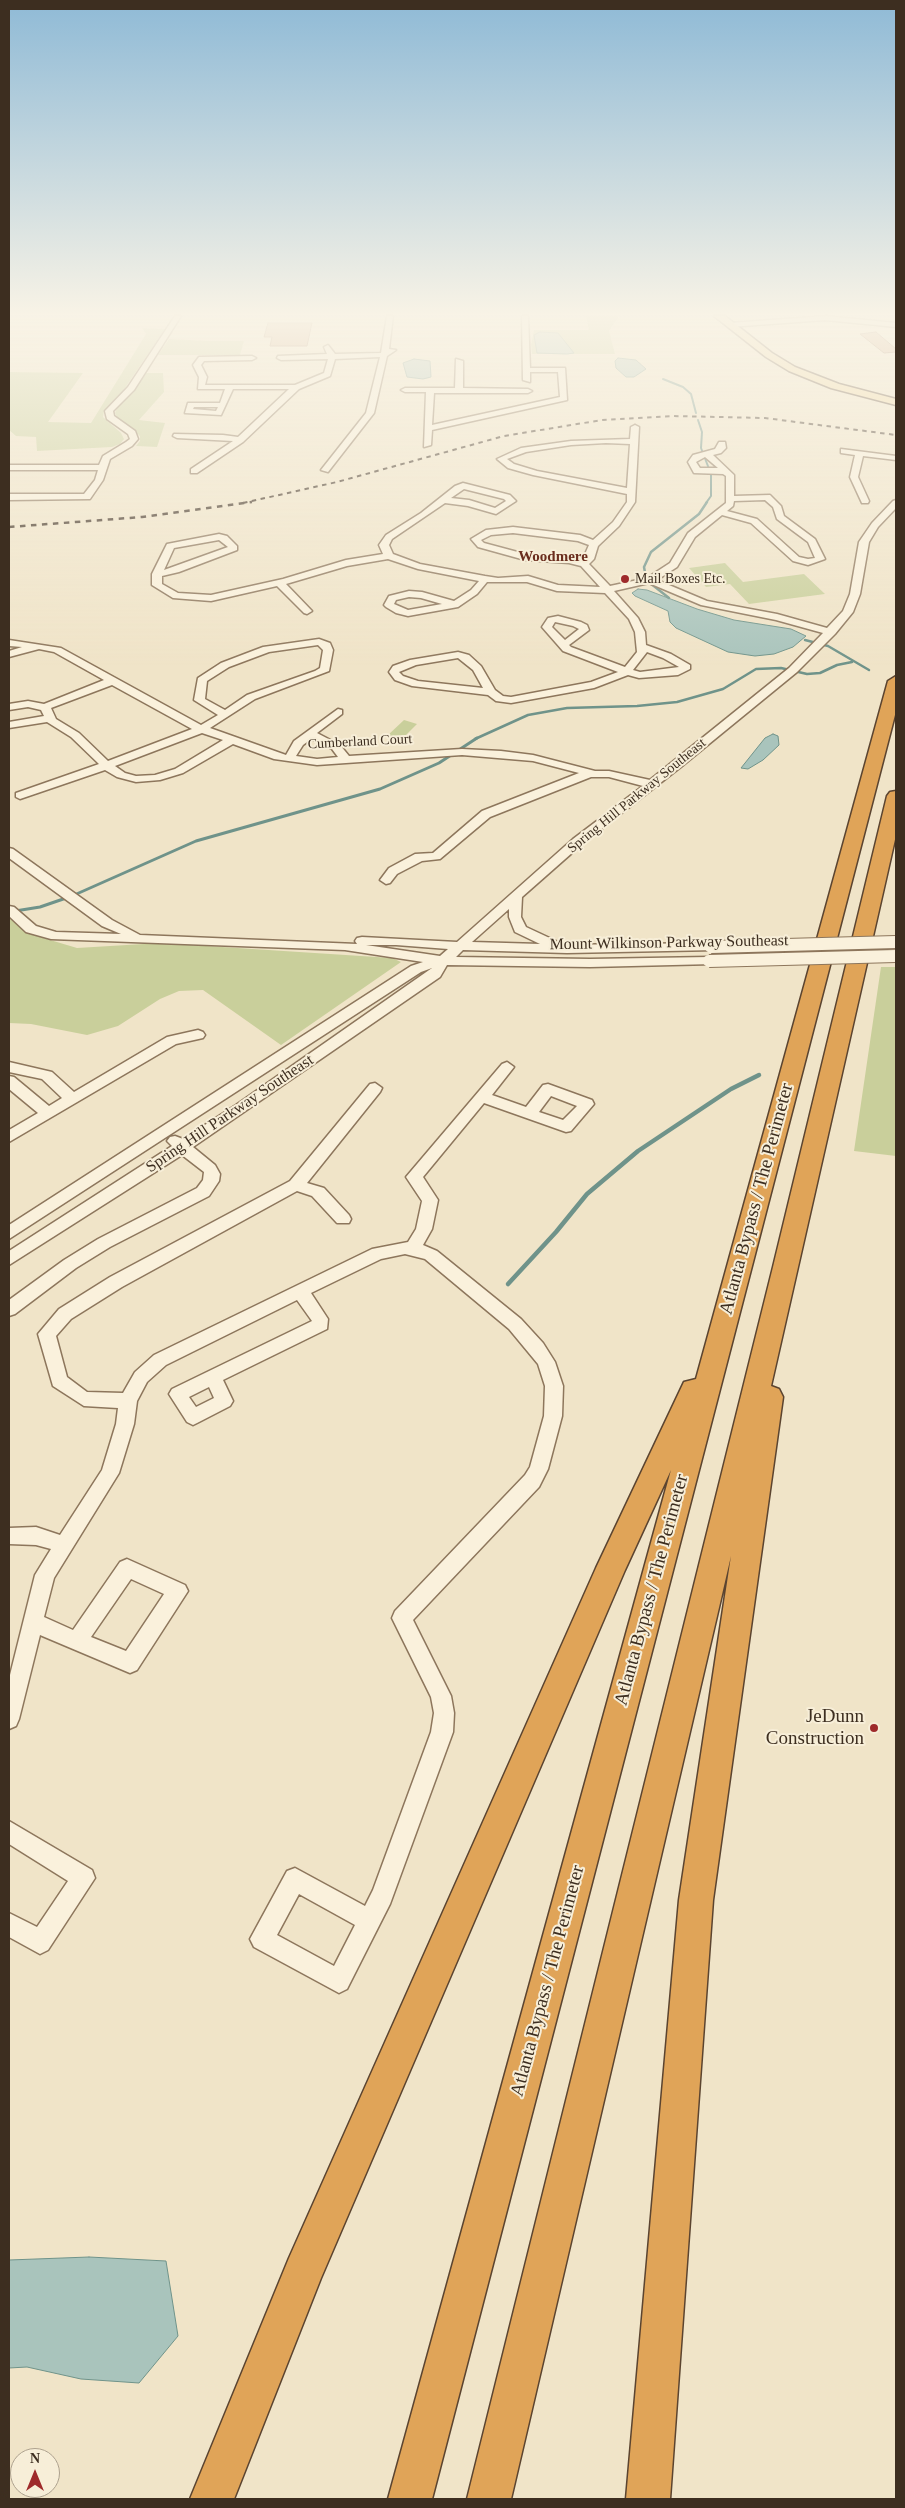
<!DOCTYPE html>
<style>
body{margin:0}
#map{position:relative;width:905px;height:2508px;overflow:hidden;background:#f0e4c8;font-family:Georgia,serif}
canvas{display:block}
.frame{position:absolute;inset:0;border:10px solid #3d2e20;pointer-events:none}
.north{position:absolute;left:10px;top:2448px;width:50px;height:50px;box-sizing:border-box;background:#f7eed8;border:1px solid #ada18e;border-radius:50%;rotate:0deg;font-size:14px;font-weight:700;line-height:20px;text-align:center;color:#3d2e20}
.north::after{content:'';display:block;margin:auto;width:18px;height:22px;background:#9e2a2b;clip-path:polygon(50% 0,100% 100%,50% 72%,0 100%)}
</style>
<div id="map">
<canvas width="905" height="2508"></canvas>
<div class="frame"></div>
<div class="north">N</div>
</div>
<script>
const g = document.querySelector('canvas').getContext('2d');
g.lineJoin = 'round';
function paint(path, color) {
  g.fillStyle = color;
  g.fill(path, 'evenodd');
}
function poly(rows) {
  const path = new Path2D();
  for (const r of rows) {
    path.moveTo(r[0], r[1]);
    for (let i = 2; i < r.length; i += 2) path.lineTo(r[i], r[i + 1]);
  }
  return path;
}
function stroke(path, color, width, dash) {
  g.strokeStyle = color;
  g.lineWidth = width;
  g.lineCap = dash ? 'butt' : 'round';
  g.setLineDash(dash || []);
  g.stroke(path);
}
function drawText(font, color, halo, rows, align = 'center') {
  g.font = font + ' Georgia,serif';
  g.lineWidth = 4;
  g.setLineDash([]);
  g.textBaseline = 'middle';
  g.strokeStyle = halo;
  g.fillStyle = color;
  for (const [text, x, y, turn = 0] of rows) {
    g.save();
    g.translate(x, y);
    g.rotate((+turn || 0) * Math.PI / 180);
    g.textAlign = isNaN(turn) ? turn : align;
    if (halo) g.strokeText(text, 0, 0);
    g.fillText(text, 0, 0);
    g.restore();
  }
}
paint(poly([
 [586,316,619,316,609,331,615,354,532,354,531,345,534,330,589,330],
 [142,328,165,329,123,391,104,411,103,417,121,433,124,439,120,444,112,447,37,451,36,437,16,436,9,430,9,372,83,373,48,422,91,423,146,334],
 [169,339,210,341,244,341,240,355,158,355],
 [146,373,163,373,164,392,139,420,165,423,157,447,136,446,140,441,140,436,117,417,115,413,118,406,133,393],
 [725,563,743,582,804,574,825,594,749,604,730,584,706,587,689,568],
 [404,720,417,724,401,740,387,736],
 [9,915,30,934,77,948,160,943,392,958,401,962,281,1045,203,990,179,991,160,999,118,1026,87,1035,31,1024,9,1023],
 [881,967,896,967,896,1156,854,1151]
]), '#c9cf9b');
const water = poly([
 [540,332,558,333,574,353,567,354,537,353,534,335,540,332],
 [618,358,636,360,646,369,634,377,626,377,616,368,615,361,618,358],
 [414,359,430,361,431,377,423,379,407,377,403,363,414,359],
 [638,589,647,590,697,609,734,620,791,629,806,636,793,647,774,654,755,656,728,652,676,628,670,622,668,611,635,596,632,593,638,589],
 [773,734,778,736,779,745,763,760,748,769,741,768,765,738,773,734],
 [89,2257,166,2261,178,2336,139,2383,81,2379,27,2367,9,2368,9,2260,89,2257]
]);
paint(water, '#a9c4bc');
stroke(water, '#6f938a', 1);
stroke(poly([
 [663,379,683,387,691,394,696,413],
 [698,420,702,432,701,448,711,474,711,496,706,503]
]), '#6f938a', 2);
stroke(poly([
 [669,598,650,583,646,578,644,567,651,552,699,514,707,502],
 [805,640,828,646,869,670],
 [475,739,528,715,567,708,637,706,677,702,723,689,756,669,781,668,807,674,820,673,837,665,852,662]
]), '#6f938a', 2.5);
stroke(poly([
 [9,912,40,907,72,896,196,841,380,789,439,763,477,738]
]), '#6f938a', 3);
stroke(poly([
 [508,1284,556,1232,587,1194,638,1151,731,1089,759,1075]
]), '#6f938a', 4.5);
const building = poly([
 [268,323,312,323,307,346,270,346,272,337,264,337,268,323],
 [876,332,896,349,896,352,884,353,860,334,876,332]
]);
paint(building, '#cf9f7d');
stroke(building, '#8d5f41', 1);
const minor = poly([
 [175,316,181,316,134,390,113,411,114,416,135,431,138,439,132,446,110,459,103,480,90,499,9,500,9,494,84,494,95,480,98,470,9,470,9,465,99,465,103,456,126,442,130,439,128,434,107,419,105,411,128,387,175,316],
 [387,316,393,316,389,349,396,350,387,356,374,413,328,472,321,470,366,413,380,357,335,359,330,376,299,389,243,442,197,473,191,473,191,469,233,441,177,438,173,436,174,434,223,435,238,437,289,389,233,389,221,415,185,413,188,403,220,403,225,389,198,389,199,377,193,365,199,357,252,356,256,358,252,360,204,361,201,365,207,377,205,385,295,385,324,373,328,359,281,360,277,358,278,356,327,354,324,347,328,345,335,354,381,353,387,316],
 [194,407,218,407,216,411,193,409,194,407],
 [522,316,528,316,530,368,565,368,567,400,432,430,431,445,424,447,426,392,405,392,401,390,405,388,455,388,456,359,463,361,463,388,528,389,532,391,528,393,434,393,432,425,560,397,558,372,530,372,530,382,523,380,522,316],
 [826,316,896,323,896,327,825,320,730,327,726,325,730,323,826,316],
 [635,425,639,427,635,502,619,526,598,546,594,559,589,564,610,586,647,578,670,563,688,533,726,503,726,476,723,474,694,473,688,462,693,455,715,449,719,442,725,442,726,448,721,453,713,455,734,475,734,496,770,495,781,506,784,516,815,539,825,559,808,565,793,561,751,523,722,515,695,537,677,567,657,580,707,601,777,614,827,628,843,611,850,594,859,542,872,523,893,501,896,500,896,508,878,527,869,542,860,594,853,612,835,634,797,672,682,766,581,845,522,897,521,917,526,927,556,941,557,945,711,943,718,947,716,950,567,953,463,950,456,957,590,959,709,957,714,958,716,961,714,964,590,967,447,965,440,977,193,1147,215,1165,220,1174,219,1181,209,1196,110,1247,76,1268,15,1314,9,1316,9,1300,64,1260,98,1239,197,1188,203,1180,204,1172,182,1155,9,1265,9,1251,172,1146,167,1141,170,1137,175,1136,183,1139,236,1105,432,968,421,972,9,1239,9,1225,411,966,423,962,345,950,51,939,26,932,9,916,9,906,14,907,36,926,56,932,121,934,102,926,9,858,9,848,13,849,112,920,140,935,357,944,355,941,357,938,362,937,457,942,573,839,643,786,609,777,591,777,490,817,440,859,422,861,397,874,390,883,386,884,380,880,389,868,415,854,433,853,482,811,579,773,533,761,462,755,317,765,274,759,233,744,183,773,160,780,136,782,117,777,105,770,20,799,16,797,16,793,99,764,71,737,47,722,9,728,9,722,44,716,41,710,28,707,9,710,9,704,28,701,44,704,104,680,54,652,39,649,9,657,9,651,22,647,9,646,9,640,61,648,201,725,218,715,194,700,198,678,221,663,263,647,319,639,330,643,333,650,329,671,255,699,210,728,286,755,294,741,338,709,342,710,342,714,317,733,340,745,349,756,462,749,501,751,533,755,595,771,609,771,650,780,789,668,823,633,776,620,701,605,649,583,614,591,638,618,645,632,646,645,671,654,690,665,690,669,678,675,639,678,628,675,594,688,511,703,496,701,488,695,412,686,395,680,389,672,393,666,410,660,458,652,469,655,481,666,495,690,503,696,511,697,591,682,618,672,563,651,542,627,548,618,558,616,581,622,587,625,589,630,569,645,571,647,625,667,637,652,635,632,629,619,605,593,557,591,527,582,487,582,477,594,458,607,408,616,396,613,386,607,384,605,389,596,409,591,422,592,454,601,471,590,479,581,418,569,388,559,347,566,286,584,312,611,307,614,304,613,277,586,211,601,173,598,152,585,152,574,167,544,219,534,227,536,237,546,237,550,179,572,162,576,162,584,178,593,211,595,283,579,346,560,383,554,379,545,386,535,421,513,455,486,463,483,510,495,516,501,496,514,468,506,445,503,392,539,389,545,393,554,420,564,485,576,498,578,528,576,558,585,600,587,581,566,569,563,525,560,478,547,471,539,486,530,513,527,580,535,593,540,613,522,627,502,627,494,533,475,508,468,497,459,521,448,571,441,630,439,631,427,635,425],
 [606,443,630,444,627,488,537,471,514,464,507,459,526,452,571,445,606,443],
 [705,457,718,468,700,468,696,462,705,457],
 [464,489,504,499,506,501,495,508,469,500,451,498,464,489],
 [765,500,773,507,777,519,808,542,815,558,808,559,799,557,757,519,727,511,733,506,734,501,765,500],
 [513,533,578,541,589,545,582,561,569,557,525,554,484,543,481,540,491,535,513,533],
 [219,540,228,547,164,570,174,548,219,540],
 [409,597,421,598,442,604,408,610,394,604,396,600,409,597],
 [555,622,573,626,579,629,565,640,552,627,555,622],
 [318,645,323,650,320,668,315,671,247,695,225,710,205,699,207,681,229,667,269,652,318,645],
 [647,652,663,658,679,667,640,672,633,670,647,652],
 [458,658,473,670,483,688,418,681,403,676,399,672,416,665,458,658],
 [112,685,192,729,108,761,79,733,56,719,51,708,112,685],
 [202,733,223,740,175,769,155,775,136,776,125,773,115,766,202,733],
 [311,739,332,749,338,757,317,759,296,756,303,745,311,739],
 [509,909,509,917,515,932,540,944,472,942,509,909],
 [366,945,396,945,448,949,440,956,366,945],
 [841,449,896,456,896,460,863,456,858,477,869,501,868,503,862,503,850,477,855,455,841,453,841,449],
 [198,1030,203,1032,205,1035,203,1038,176,1044,9,1142,9,1130,38,1113,9,1089,9,1076,14,1077,49,1106,62,1098,42,1079,9,1072,9,1062,52,1072,74,1092,167,1037,198,1030],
 [507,1062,514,1067,492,1095,526,1107,543,1085,548,1084,592,1100,594,1104,571,1131,566,1132,484,1103,423,1177,438,1200,432,1229,423,1245,437,1251,521,1319,543,1343,555,1362,563,1386,562,1416,548,1469,539,1487,413,1620,451,1696,454,1713,453,1732,390,1904,347,1989,339,1993,254,1947,250,1939,287,1871,295,1868,365,1906,373,1890,431,1732,434,1713,431,1697,392,1618,395,1611,525,1475,530,1467,544,1416,545,1386,538,1364,509,1329,425,1259,405,1254,381,1259,311,1293,328,1319,327,1329,223,1380,233,1401,230,1406,199,1422,193,1425,187,1422,169,1394,172,1389,312,1321,297,1300,166,1365,147,1382,137,1401,134,1424,119,1473,54,1578,44,1617,73,1630,120,1562,127,1559,185,1585,188,1591,137,1670,130,1673,40,1635,19,1719,16,1726,9,1729,9,1679,35,1575,51,1549,36,1545,9,1544,9,1528,36,1527,60,1535,102,1470,116,1424,118,1408,84,1406,53,1386,38,1334,59,1309,110,1277,290,1181,370,1084,375,1083,382,1088,380,1092,307,1183,324,1188,349,1215,351,1219,349,1223,337,1223,312,1196,297,1191,122,1287,71,1319,56,1336,67,1377,87,1392,123,1393,135,1372,154,1355,372,1249,408,1242,416,1229,422,1201,406,1177,502,1064,507,1062],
 [551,1096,577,1106,563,1120,539,1112,551,1096],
 [209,1387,214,1398,196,1407,189,1397,209,1387],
 [131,1579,164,1594,126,1651,91,1637,131,1579],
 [299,1894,355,1925,334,1966,277,1935,299,1894],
 [9,1821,92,1870,95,1878,48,1950,40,1954,9,1937,9,1913,37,1927,68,1881,9,1844,9,1821]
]);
const major = poly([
 [714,316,725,316,772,353,795,367,839,384,896,399,896,405,831,388,789,371,766,357,714,316]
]);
const highway = poly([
 [896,676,896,711,432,2499,388,2499,671,1470,625,1570,321,2278,234,2499,190,2499,289,2258,596,1568,684,1382,696,1379,888,681,896,676],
 [896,791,896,835,771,1386,779,1389,783,1397,713,1900,670,2499,626,2499,679,1900,731,1556,511,2499,467,2499,773,1267,887,796,890,792,896,791]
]);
stroke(minor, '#8d765c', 3);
stroke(major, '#5b4430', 3);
stroke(highway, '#5b4430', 3);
paint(minor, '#faf1dc');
paint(major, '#f3d9a0');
paint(highway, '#e0a458');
stroke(poly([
 [243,503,337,482,504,436,602,420,672,416,765,418,896,435]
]), '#3d2e20', 2, [4.5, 4.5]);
stroke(poly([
 [9,527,142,517,252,502]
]), '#3d2e20', 2.5, [5.5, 5.5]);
const minorBridge = poly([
 [711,947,896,942],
 [709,961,896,956]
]);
stroke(minorBridge, '#8d765c', 14, []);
stroke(minorBridge, '#faf1dc', 12);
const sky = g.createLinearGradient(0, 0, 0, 667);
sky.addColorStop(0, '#8fbad6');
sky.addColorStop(0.47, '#f8f3e6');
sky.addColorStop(1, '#f8f3e600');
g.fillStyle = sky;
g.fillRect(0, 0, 905, 667);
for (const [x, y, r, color] of [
 [625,579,5,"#9e2a2b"],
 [874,1728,5,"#9e2a2b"]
]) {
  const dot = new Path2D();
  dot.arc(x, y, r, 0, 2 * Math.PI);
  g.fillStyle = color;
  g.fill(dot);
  stroke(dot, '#f7eed8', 2);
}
drawText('14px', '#3d2e20', '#f7eed8', [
 ["Mail Boxes Etc.",635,579]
], 'left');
drawText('14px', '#3d2e20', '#f7eed8', [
 ["Cumberland Court",360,742,-3],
 ["Spring Hill Parkway Southeast",637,796,-39]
]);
drawText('bold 15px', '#6b2e1e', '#f7eed8', [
 ["Woodmere",553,557]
]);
drawText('16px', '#3d2e20', '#f7eed8', [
 ["Mount Wilkinson Parkway Southeast",669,943,-1],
 ["Spring Hill Parkway Southeast",230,1114,-34]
]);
drawText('19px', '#3d2e20', '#f7eed8', [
 ["Atlanta Bypass / The Perimeter",757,1199,-75],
 ["Atlanta Bypass / The Perimeter",652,1590,-75],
 ["Atlanta Bypass / The Perimeter",548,1981,-75]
]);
drawText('19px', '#3d2e20', '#f7eed8', [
 ["JeDunn",864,1717],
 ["Construction",864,1739]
], 'right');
</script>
